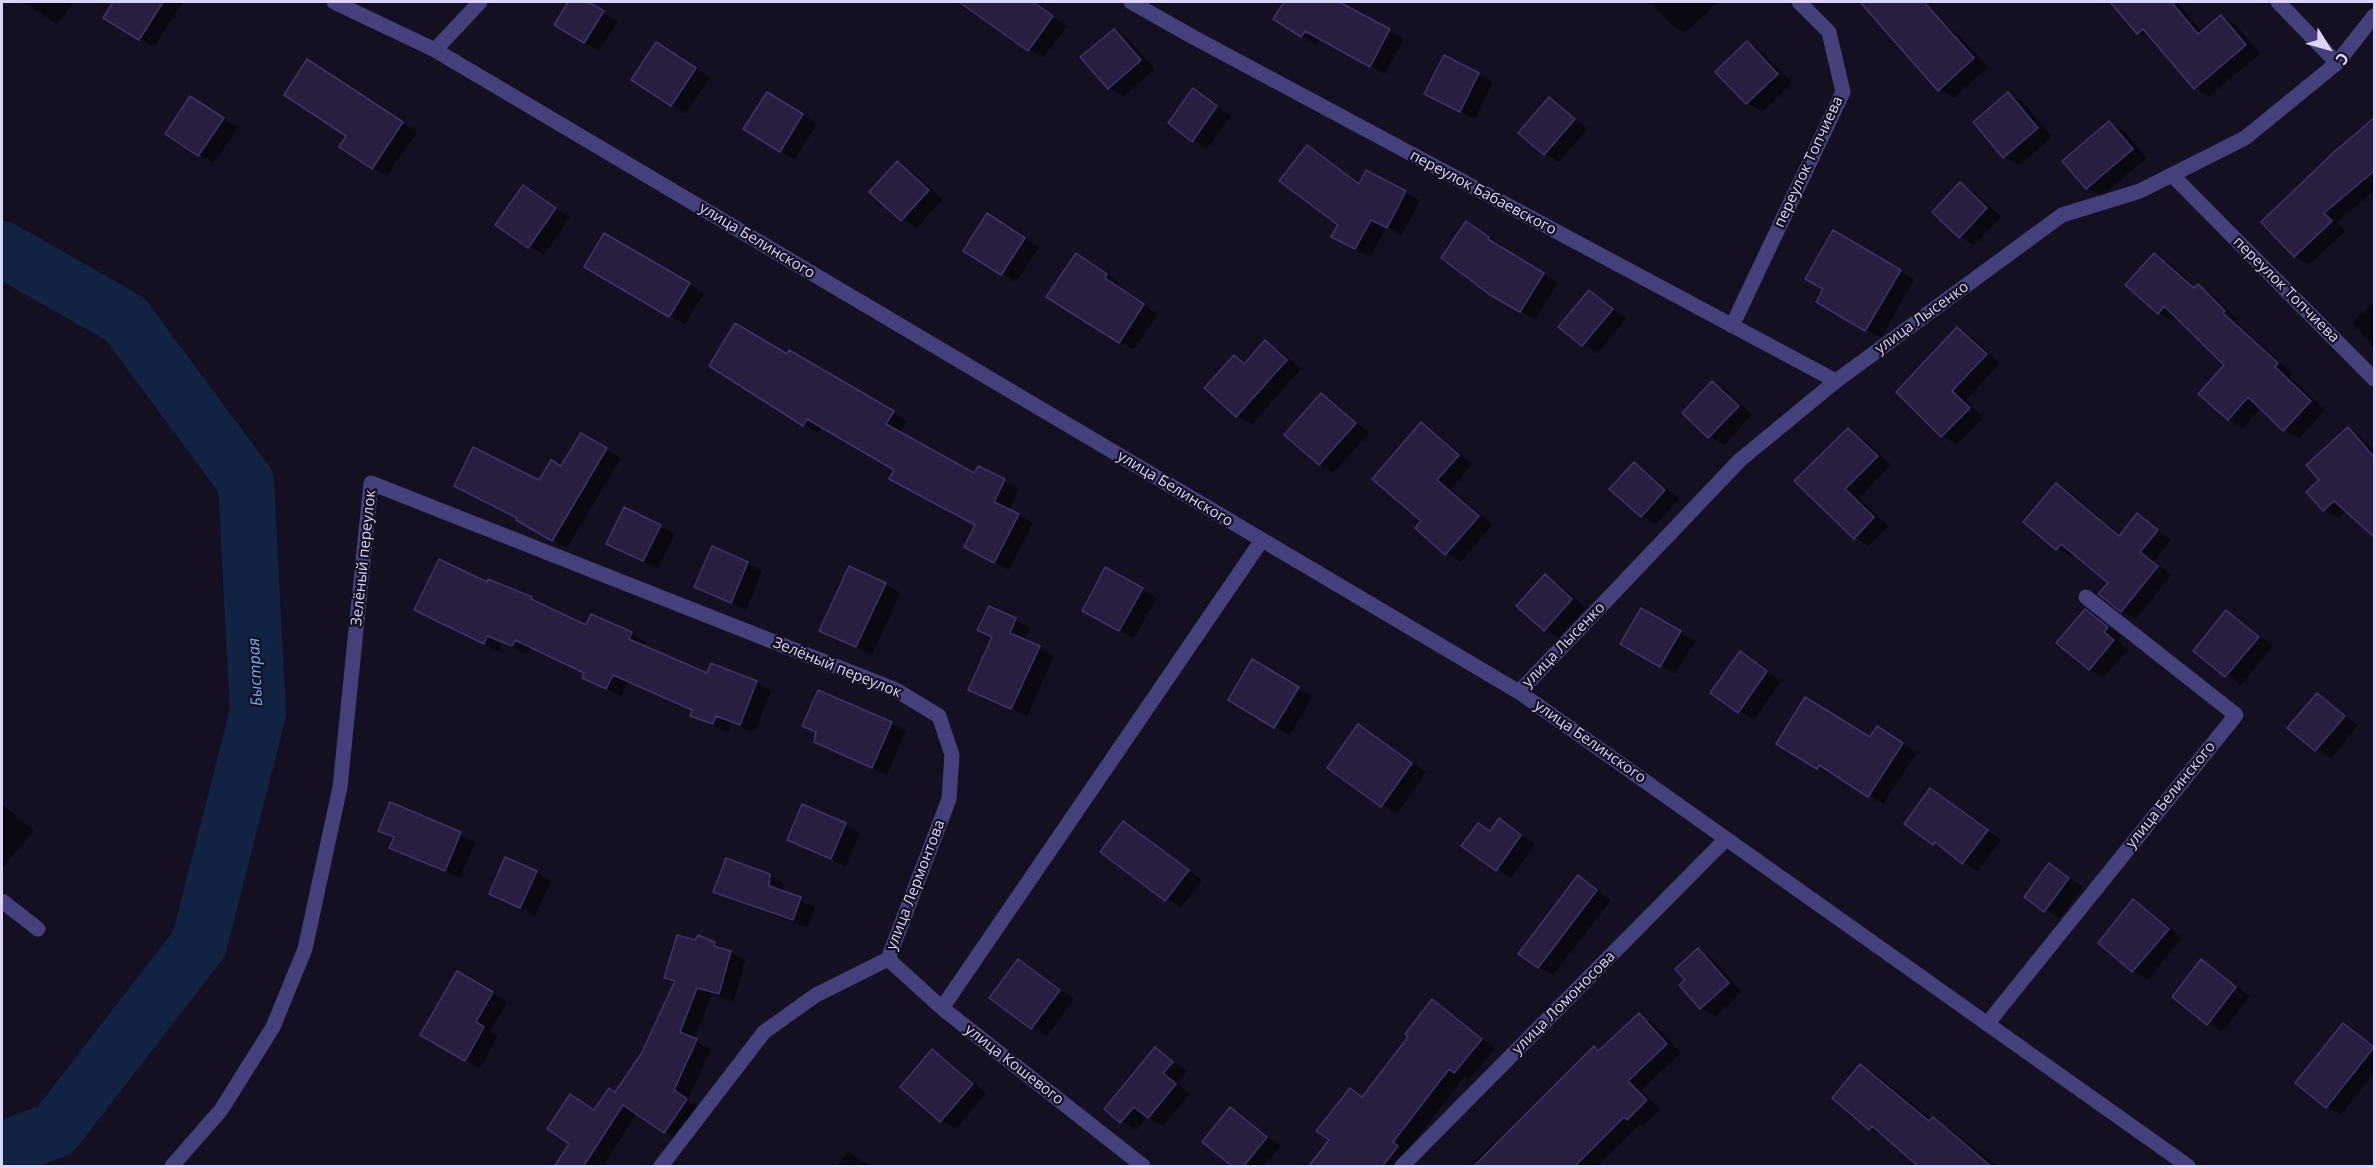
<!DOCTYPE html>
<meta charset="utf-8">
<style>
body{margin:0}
#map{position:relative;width:2376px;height:1168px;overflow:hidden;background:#141021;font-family:"Open Sans",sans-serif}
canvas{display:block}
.frame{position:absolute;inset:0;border:3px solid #dbd4fb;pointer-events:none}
.north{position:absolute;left:2298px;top:18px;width:60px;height:60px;-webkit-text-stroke:4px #141021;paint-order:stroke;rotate:127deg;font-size:16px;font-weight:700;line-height:24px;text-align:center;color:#dbd4fb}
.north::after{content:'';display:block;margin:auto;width:21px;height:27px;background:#dbd4fb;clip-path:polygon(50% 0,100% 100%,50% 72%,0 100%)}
</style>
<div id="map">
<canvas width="2376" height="1168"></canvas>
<div class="frame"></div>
<div class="north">С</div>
</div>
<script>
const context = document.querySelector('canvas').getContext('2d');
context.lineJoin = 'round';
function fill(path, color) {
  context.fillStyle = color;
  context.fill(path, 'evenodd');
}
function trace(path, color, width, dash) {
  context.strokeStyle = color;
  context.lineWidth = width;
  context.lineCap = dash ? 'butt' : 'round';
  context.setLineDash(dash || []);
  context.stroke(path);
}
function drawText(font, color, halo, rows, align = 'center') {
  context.font = font + ' "Open Sans",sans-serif';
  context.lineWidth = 4.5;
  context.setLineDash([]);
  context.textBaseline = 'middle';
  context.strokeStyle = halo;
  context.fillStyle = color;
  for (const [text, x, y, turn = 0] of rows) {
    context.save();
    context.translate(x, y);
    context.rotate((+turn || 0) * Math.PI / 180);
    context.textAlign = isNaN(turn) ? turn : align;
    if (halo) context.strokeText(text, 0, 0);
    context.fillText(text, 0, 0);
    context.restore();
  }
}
const shadow = new Path2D(`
 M23,2H74L57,24Z
 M115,2H179L182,3L154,47L105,18Z
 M570,2H585L618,21L599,51L556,25Z
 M955,2H1010L1014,4L1016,2H1032L1067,26L1043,58L979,14Z
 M1286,2H1333L1356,17L1358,14L1404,39L1385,74L1320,38L1316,45L1275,18Z
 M1650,2H1715L1717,3L1685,33L1671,24Z
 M1861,2H1923L1944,25L1958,34L1988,67L1954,98L1939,89Z
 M2121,2H2177L2203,32L2221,17L2236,25L2260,54L2209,96L2195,88L2155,40L2138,33L2116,6Z
 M1114,30L1128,39L1155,69L1124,96L1109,88Z
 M1747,43L1762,52L1792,83L1762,112L1747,103Z
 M671,52L710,77L686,114L633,80Z
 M1445,57L1493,82L1475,119L1441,101Z
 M322,70L417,132L387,176L373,168L349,135Z
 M1194,90L1231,116L1207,149L1193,140Z
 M2008,94L2023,102L2052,137L2019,165L2004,157Z
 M1549,99L1588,129L1559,162L1545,154Z
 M782,102L817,124L795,159L780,151Z
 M205,107L238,128L214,163L167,134Z
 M2374,120V191L2337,222L2345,231L2309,265L2295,256L2334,154Z
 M2109,122L2124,131L2147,158L2102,196L2087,188L2064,161Z
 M1308,146L1360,184L1405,192L1420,200L1402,235L1386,227L1371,257L1348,245Z
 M897,163L912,172L943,199L917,228L902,219Z
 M1960,184L1975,193L2001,217L1974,245L1960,237Z
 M524,187L570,217L544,255L497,225Z
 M1467,223L1503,246L1501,249L1558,283L1535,320L1491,293Z
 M1002,224L1039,247L1016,282L1002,273Z
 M1833,232L1914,279L1881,338L1818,301L1825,289Z
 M605,235L704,293L685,324L586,266Z
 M1077,255L1121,283L1118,287L1158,314L1134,350L1119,341Z
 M2154,255L2169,263L2196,288L2212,295L2238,320L2236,322L2292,373L2289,376L2325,410L2299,438L2284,429L2261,407L2243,428L2229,419L2226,364L2177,317L2173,321L2158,313Z
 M1589,292L1626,318L1598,354L1561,327Z
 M2374,302V348L2352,322Z
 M1958,328L1972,337L2000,363L1966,400L1983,418L1957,444L1942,436Z
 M1266,342L1280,351L1301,369L1252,424L1237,416L1234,357L1246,364Z
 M790,352L907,421L900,433L975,475L979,468L1019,489L1009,510L1033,523L1009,570L980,555L977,525L896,469L822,427L818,433L804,424L787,356Z
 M1712,383L1727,391L1752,415L1724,445L1709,436Z
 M1321,395L1336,404L1369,433L1334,473L1320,464Z
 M1421,424L1436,433L1472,464L1451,489L1492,525L1461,562L1446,553L1423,521Z
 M2348,429L2363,438L2374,450V534L2347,510L2338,518L2324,510L2321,480Z
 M1849,430L1863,438L1891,465L1859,498L1888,526L1869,546L1854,537L1796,481Z
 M581,435L621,458L567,548L518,519L540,482L562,468Z
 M1634,464L1649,473L1679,499L1656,524L1642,516Z
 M2056,485L2071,493L2121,535L2137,515L2171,540L2154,561L2171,575L2136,619L2121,611L2110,583L2075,554L2072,557L2057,549Z
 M660,526L675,534L658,568L608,544Z
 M748,563L762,571L746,610L696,586Z
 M1106,569L1157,598L1134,638L1084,610Z
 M1545,576L1560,585L1586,608L1559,638L1545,630Z
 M489,581L532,598L587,627L631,634L646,642L644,647L708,675L756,682L771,691L755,732L731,723L728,732L707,723L692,715L694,711L628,682L621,696L583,677L585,673L530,647L527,654L502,643L499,652L416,610L487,584Z
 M885,584L900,593L872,655L821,630Z
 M989,608L1030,628L1024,641L1054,656L1027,716L970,689L993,638L979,630Z
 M1641,610L1695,641L1675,674L1622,643Z
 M2086,611L2122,636L2118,641L2127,650L2104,677L2089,669Z
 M2226,612L2273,646L2241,685L2195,650Z
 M1740,653L1781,681L1754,720L1712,692Z
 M1252,661L1312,697L1290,735L1230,699Z
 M2317,695L2358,725L2331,759L2290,728Z
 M891,723L906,731L887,775L815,742L818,733L804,725Z
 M1358,726L1426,772L1397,814L1382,805Z
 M1892,736L1917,753L1883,804L1834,773L1833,776L1778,744Z
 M1930,790L2001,840L1978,871L1934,844Z
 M2,804L34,831L2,868Z
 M390,804L475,842L460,878L391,847L395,839L380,830Z
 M803,806L860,833L846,866L788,839Z
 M1499,820L1535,844L1511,878L1496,869L1491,832Z
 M1124,823L1202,880L1181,908L1102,852Z
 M2049,865L2083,887L2060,919L2026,896Z
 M536,872L551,881L535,915L491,893Z
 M769,875L784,884L783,893L815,907L808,928L730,899L715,891Z
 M1578,877L1611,900L1553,975L1538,967Z
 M2134,901L2182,938L2148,979L2133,971Z
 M714,943L745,960L734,1001L712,995L694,1040L711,1049L688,1100L701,1108L679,1140L637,1113L603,1166H556L595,1111L616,1094L642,1055L676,983L666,978Z
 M1698,950L1713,959L1742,992L1716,1016L1701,1008L1687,981Z
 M1019,961L1074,999L1047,1036L991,997Z
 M2201,961L2250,996L2222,1032L2208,1023Z
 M457,973L507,1002L490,1032L498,1036L480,1068L422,1035Z
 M1433,1001L1495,1048L1469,1080L1464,1077L1407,1151L1404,1166H1310L1331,1140L1350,1090L1364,1098Z
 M1639,1015L1654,1024L1681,1053L1641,1090L1660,1109L1642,1127L1639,1125L1597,1166H1469L1493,1142L1497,1144L1594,1048L1600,1051Z
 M2343,1024L2374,1046V1073L2341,1115L2327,1106Z
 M1155,1049L1187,1071L1177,1083L1190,1094L1163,1126L1147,1117L1136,1130L1121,1121Z
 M933,1051L947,1060L986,1093L956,1129L941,1121Z
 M1861,1066L1880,1077L1932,1120L1952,1130L1997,1166H1922L1889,1140L1870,1129Z
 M1231,1109L1281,1146L1264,1166H1235Z
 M848,1152L863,1161L870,1166H837Z`);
const river = new Path2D(`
 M2,249L125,319L246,482L258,713L199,944L55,1130L2,1150`);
const building = new Path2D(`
 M113,2H163L139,40L103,18Z
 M568,2H588L604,11L584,43L554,25Z
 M959,2H1033L1053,16L1028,51Z
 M1284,2H1339L1390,29L1370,67L1305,31L1301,37L1273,19Z
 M1860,2H1924L1974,58L1938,91Z
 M2110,2H2176L2173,4L2198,34L2221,15L2246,45L2194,89L2143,29L2137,34Z
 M1114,29L1141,60L1108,89L1080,57Z
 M1747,41L1778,74L1746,104L1715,72Z
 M656,42L696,68L671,106L631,80Z
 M1444,55L1479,73L1460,112L1424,94Z
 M307,59L403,122L372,169L339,147L346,136L284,95Z
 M1193,88L1217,106L1192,142L1168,123Z
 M767,92L803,114L780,152L743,129Z
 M2008,92L2038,128L2003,158L1973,122Z
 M190,96L224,118L198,156L165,134Z
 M1549,97L1575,119L1544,155L1518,133Z
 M2374,118V171L2324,213L2332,221L2294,257L2261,222L2333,153Z
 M2109,121L2133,149L2086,189L2062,161Z
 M1307,145L1359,184L1366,170L1406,191L1387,228L1371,220L1355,249L1331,237L1338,225L1279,181Z
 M897,161L929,190L901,221L869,192Z
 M1960,182L1987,208L1959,238L1932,212Z
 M523,185L556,208L528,248L495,225Z
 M987,213L1025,238L1001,275L963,251Z
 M1466,221L1489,237L1488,239L1544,273L1520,312L1490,295L1441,258Z
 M1833,230L1901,270L1865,331L1816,302L1823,289L1805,279Z
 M604,233L690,283L669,317L584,267Z
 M1076,253L1107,274L1105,278L1144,304L1119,343L1046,297Z
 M2154,253L2194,288L2198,284L2225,311L2223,313L2278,363L2275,367L2311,401L2283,431L2248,397L2228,420L2198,394L2224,365L2164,306L2158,314L2125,285Z
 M1589,290L1613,309L1582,346L1558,327Z
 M735,323L787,354L789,350L894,411L886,424L974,473L978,466L1005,479L994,502L1019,514L994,563L964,547L975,525L889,479L894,470L807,419L803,426L709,366Z
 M1957,327L1987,354L1952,391L1970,408L1941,437L1896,392Z
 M1265,340L1287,360L1236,417L1204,388L1234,355L1244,364Z
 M1712,381L1739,406L1708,438L1682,413Z
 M1321,393L1356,423L1319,465L1284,435Z
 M1421,422L1459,455L1437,480L1479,516L1445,555L1415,528L1421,521L1372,479Z
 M2348,427L2374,457V537L2334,501L2323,511L2306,492L2319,480L2306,465Z
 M1848,428L1878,456L1845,489L1874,517L1854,539L1794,481Z
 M581,433L607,448L552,541L516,520L517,518L454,486L473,447L539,480L551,460L561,466Z
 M1634,462L1665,490L1641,517L1609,489Z
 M2056,483L2119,536L2137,513L2158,530L2140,552L2158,566L2121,612L2098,594L2108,583L2061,544L2056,550L2023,522Z
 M624,507L661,525L643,561L606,544Z
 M712,546L748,562L731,603L694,587Z
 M439,559L487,582L488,579L532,597L531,599L586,625L591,614L632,632L629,639L707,673L711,663L757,681L740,725L716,716L713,724L690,716L692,710L613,675L606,689L582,678L584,673L515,640L512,646L487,636L484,644L414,610Z
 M849,566L886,583L856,647L819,631Z
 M1105,567L1143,588L1119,631L1082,611Z
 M1545,574L1572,599L1544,631L1516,606Z
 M989,606L1016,618L1010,633L1040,646L1011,709L968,690L992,637L977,630Z
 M1641,608L1681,631L1660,667L1620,644Z
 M2085,609L2108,627L2104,632L2114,640L2089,670L2056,643Z
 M2226,610L2259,637L2225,677L2193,651Z
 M1740,651L1767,671L1738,713L1710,693Z
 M1252,659L1299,687L1274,728L1228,700Z
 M818,690L892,722L872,768L814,742L816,732L802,726Z
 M2317,693L2345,716L2315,751L2287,728Z
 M1805,697L1870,737L1877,726L1903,743L1868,797L1819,765L1817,769L1776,744Z
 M1358,724L1412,763L1381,807L1327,768Z
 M1930,788L1988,830L1962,864L1935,842L1933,845L1904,824Z
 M390,802L461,832L445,871L389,848L394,837L378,831Z
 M802,804L846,823L831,859L787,840Z
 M1499,818L1521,835L1496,871L1461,846L1478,823L1490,831Z
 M1123,821L1189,870L1165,901L1100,852Z
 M505,857L537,871L520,908L489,894Z
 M726,858L770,874L769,886L801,897L793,920L713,892Z
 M2049,863L2069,878L2044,912L2024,897Z
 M1578,875L1597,890L1538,968L1518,954Z
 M2133,899L2169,929L2132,972L2098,943Z
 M677,935L695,940L698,935L715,942L714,946L731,951L719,994L697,988L680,1032L697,1039L674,1090L687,1099L664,1133L623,1105L583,1167H554L569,1144L547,1129L570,1094L594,1110L609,1088L615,1092L641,1054L675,981L664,978Z
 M1698,948L1729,983L1700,1009L1679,985L1685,980L1675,969Z
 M1018,959L1060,990L1031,1029L989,998Z
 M2201,959L2236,987L2207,1025L2172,997Z
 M457,971L493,992L476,1022L484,1027L465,1061L420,1035Z
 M1432,999L1482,1039L1454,1073L1449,1069L1393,1142L1398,1146L1382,1167H1308L1329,1140L1316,1131L1350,1088L1362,1097L1408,1037L1405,1034Z
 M1639,1013L1667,1044L1628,1081L1647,1100L1627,1120L1624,1117L1574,1167H1473L1594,1046L1598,1051Z
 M2343,1023L2374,1047L2326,1108L2295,1083Z
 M1155,1047L1173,1062L1163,1073L1176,1084L1148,1118L1134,1107L1120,1123L1104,1109Z
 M932,1049L973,1084L940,1122L900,1087Z
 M1860,1064L1929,1121L1933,1117L1992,1167H1919L1872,1126L1869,1130L1832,1098Z
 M1230,1107L1267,1137L1243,1167H1233L1202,1142Z`);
const minor = new Path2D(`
 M334,2L435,50L1519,692L2188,1166
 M1131,2L1193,37L1836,381
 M2278,2L2337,63
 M435,50L480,2
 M2172,175L2374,379
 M1732,326L1843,92L1829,32L1799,2
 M1519,692L1740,460L1836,381L2062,215L2140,191L2245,138L2337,63L2374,16
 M2,901L38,929
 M888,959L942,1008L1143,1166
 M942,1008L1262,540
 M1987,1024L2236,715L2086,597
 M172,1166L221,1110L273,1027L305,949L340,787L371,483L896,690L939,716L952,755L949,799L888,959L816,995L764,1032L661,1166
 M1402,1166L1726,839`);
const streetNames = [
 ["переулок Топчиева",1809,162,-65],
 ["переулок Бабаевского",1483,193,28],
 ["улица Белинского",757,241,31],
 ["переулок Топчиева",2286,290,45],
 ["улица Лысенко",1922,318,-36],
 ["улица Белинского",1175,489,31],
 ["Зелёный переулок",364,558,-84],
 ["улица Лысенко",1564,645,-46],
 ["Зелёный переулок",837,668,22],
 ["улица Белинского",1590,742,35],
 ["улица Белинского",2171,795,-51],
 ["улица Лермонтова",916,885,-69],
 ["улица Ломоносова",1564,1003,-45],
 ["улица Кошевого",1014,1065,38]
];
const waterNames = [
 ["Быстрая",256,672,-93]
];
fill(shadow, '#0007');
trace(river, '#122243', 56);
fill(building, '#271e40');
trace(building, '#40326a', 1.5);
trace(minor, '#453f7c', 15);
drawText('15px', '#dbd4fb', '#141021', streetNames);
drawText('italic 16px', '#6cacf1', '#141021', waterNames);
</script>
